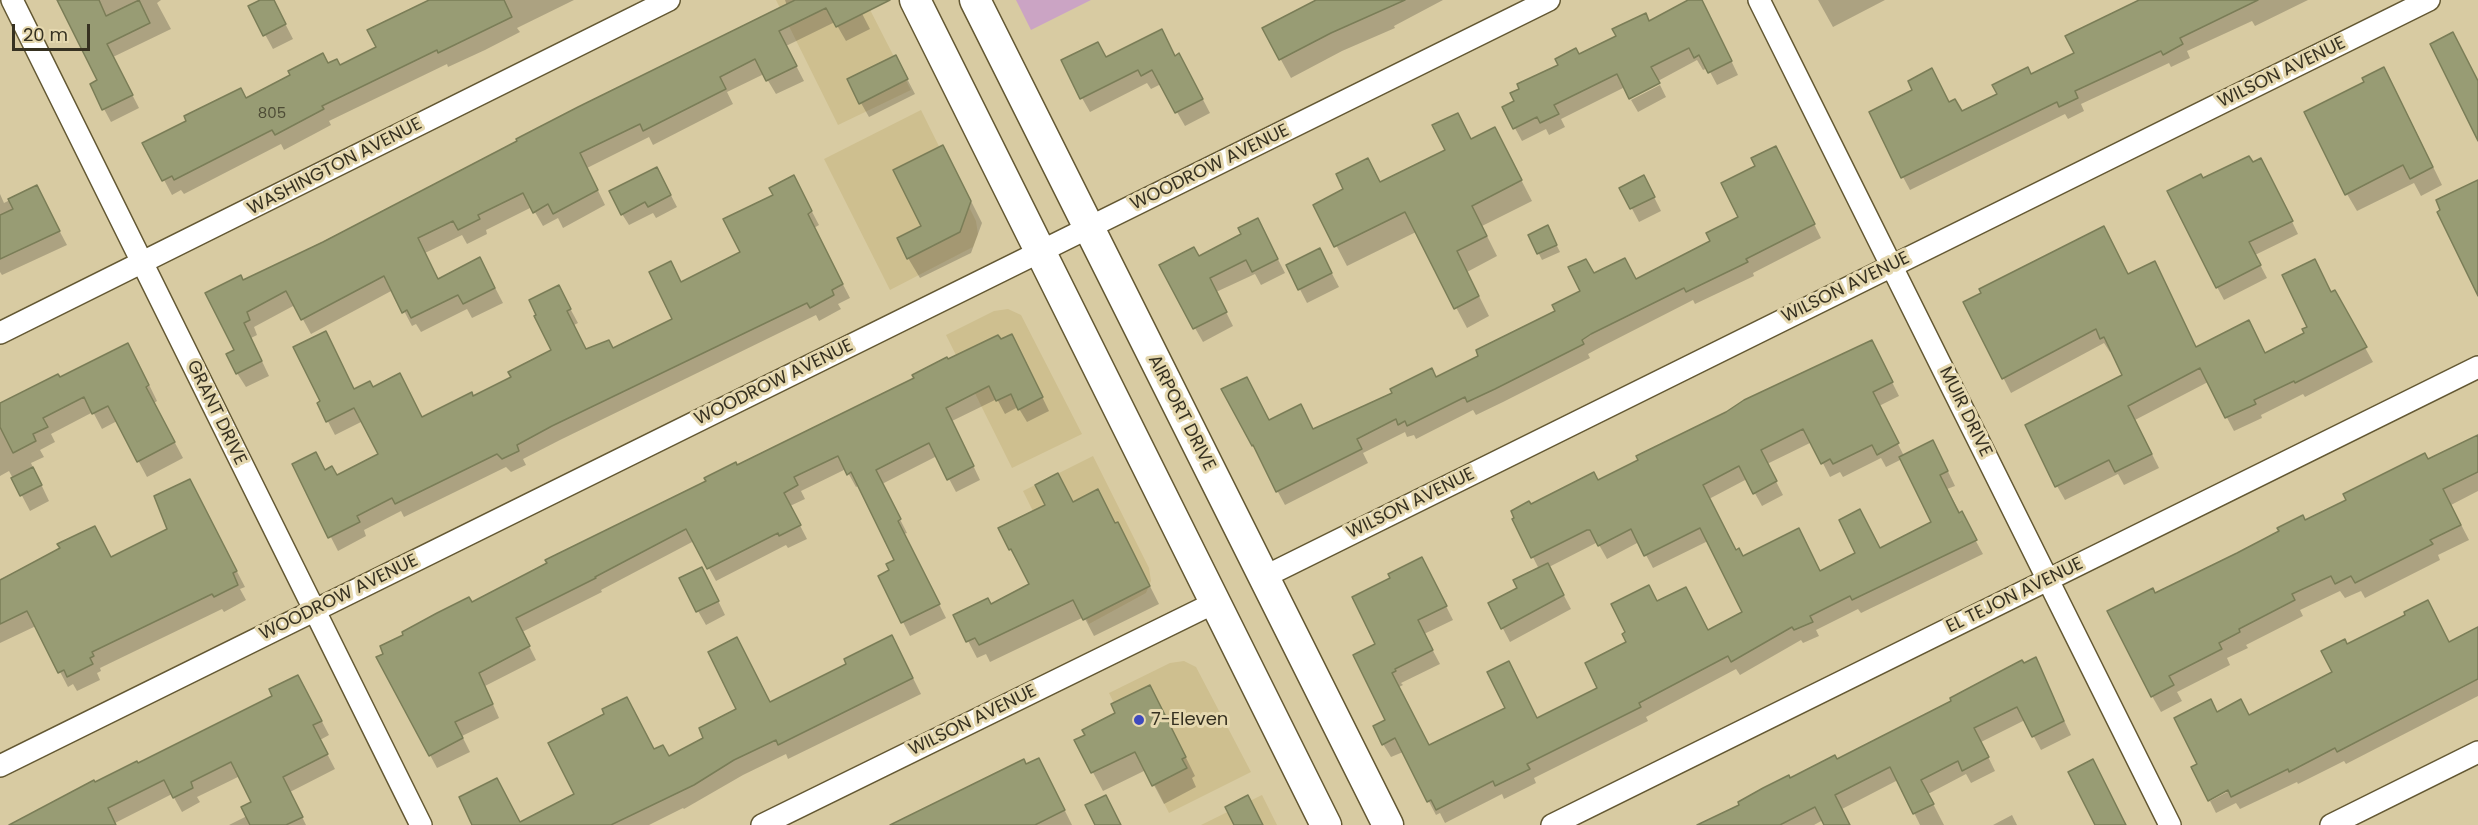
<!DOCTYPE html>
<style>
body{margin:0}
#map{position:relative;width:2478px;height:825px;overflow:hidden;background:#d8cba2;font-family:Poppins,sans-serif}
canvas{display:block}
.scale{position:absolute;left:12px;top:24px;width:78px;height:27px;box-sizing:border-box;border:3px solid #363121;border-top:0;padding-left:8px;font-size:18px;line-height:21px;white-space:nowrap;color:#363121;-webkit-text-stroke:4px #e5d8af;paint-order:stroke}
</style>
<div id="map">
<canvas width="2478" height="825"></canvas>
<div class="scale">20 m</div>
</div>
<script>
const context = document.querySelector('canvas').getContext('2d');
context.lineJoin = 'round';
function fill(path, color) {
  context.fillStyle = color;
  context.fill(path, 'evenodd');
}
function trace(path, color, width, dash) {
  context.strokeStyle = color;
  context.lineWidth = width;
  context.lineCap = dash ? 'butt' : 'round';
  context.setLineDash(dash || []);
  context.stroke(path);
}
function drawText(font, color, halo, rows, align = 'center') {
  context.font = font + ' Poppins,sans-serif';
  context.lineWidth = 6;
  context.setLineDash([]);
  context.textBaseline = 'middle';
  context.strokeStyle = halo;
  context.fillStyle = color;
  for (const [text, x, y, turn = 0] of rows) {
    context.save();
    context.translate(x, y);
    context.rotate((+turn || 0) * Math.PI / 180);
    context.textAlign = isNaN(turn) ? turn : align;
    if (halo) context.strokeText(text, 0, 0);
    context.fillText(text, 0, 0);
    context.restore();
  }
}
const built = new Path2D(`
 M776,0H865L911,90L838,125Z
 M921,110L976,221L978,234L973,247L890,290L824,159Z
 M1008,309L1021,315L1082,434L1012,468L946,335L994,311Z
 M1093,456L1149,568L1151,581L1146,593L1089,624L1023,491Z
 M1184,661L1196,667L1251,772L1169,813L1109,693L1170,663Z
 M1262,795L1277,825H1201Z`);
const green = new Path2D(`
 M1016,0H1091L1031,30Z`);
const shadow = new Path2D(`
 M57,0H161L157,3L171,29L113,57L139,108L111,122L104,109L99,81Z
 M263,0H273L293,39L273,49L250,7Z
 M431,0H574L517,28L520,32L485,50L448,67L447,64L329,121L331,125L284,150L281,144L184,194L181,190L172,195L145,144L328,65L340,67L378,48Z
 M785,0H855L870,29L846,41L835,22L786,46L804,81L776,94L764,74L727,92L733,104L653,145L649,137L587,168L605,205L563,228L558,218L543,226L532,207L486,230L487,234L467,244L462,235L425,253L438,280L488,274L503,303L472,318L467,309L421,332L416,324L412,326L393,290L311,334L295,305L254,327L257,335L251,338L269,376L246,387L237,373L236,351L243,282L787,6Z
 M1322,0H1443L1394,26L1395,28L1342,51L1291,78L1264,29Z
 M1699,0L1708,12L1738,75L1717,85L1708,68L1703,70L1697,60L1658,81L1625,87L1561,119L1565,127L1549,135L1546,129L1522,141L1504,108L1579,56Z
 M1818,0H1885L1833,27Z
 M2137,0H2308L2255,26L2252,21L2187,51L2190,58L2171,67L2169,63L2081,104L2084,111L2068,119L2065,114L1910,190L1903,177L1949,103L1961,113L2076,53L2138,2Z
 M1175,57L1187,69L1210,113L1185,126L1161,84L1151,89L1147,83L1090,112L1082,98L1106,58Z
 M903,71L915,94L869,117L861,103Z
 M1660,85L1666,97L1638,112L1631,100Z
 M2394,87L2442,185L2421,196L2414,183L2357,211L2347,194Z
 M1458,115L1472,140L1495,129L1532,201L1482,226L1497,256L1467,272L1489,316L1467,328L1416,232L1347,266L1315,205L1380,184L1447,150Z
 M1783,161L1821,238L1753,273L1754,276L1695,304L1693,300L1599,348L1588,354L1590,358L1503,402L1476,415L1473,410L1416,439L1414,435L1407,437L1405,432L1363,453L1368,463L1285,505L1223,390L1269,422L1313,430L1436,378L1480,356L1557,312L1582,291L1594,275L1636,281L1712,242L1740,218Z
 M2253,164L2268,172L2298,234L2255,255L2267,278L2224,300L2217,287L2203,180Z
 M954,167L982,223L971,253L920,278L908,258Z
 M663,180L677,207L656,218L653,213L629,225L622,214Z
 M36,187L67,245L2,275L0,272V194L4,203Z
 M1621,188L1651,191L1661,211L1639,222Z
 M801,191L819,225L814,228L850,298L838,304L841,309L819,321L816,315L560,440L523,459L526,465L511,472L506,467L404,517L401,511L364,530L366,536L338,551L294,465L337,477L380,455L363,421L335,435L319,404L354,391L373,389L424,424L513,378L553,350L566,301L578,323L574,325L586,351L613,350L674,319L682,283L742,253Z
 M1265,234L1285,273L1261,285L1255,274L1216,292L1233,326L1203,342L1195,328L1199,257Z
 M1551,234L1560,252L1542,260L1530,236Z
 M2155,263L2197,349L2266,354L2306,334L2334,292L2373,362L2305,397L2303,394L2261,415L2262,418L2234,431L2208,382L2135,420L2159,468L2124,485L2118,474L2065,500L2057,486L2124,376L2112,351L2110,352L2104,343L2011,393L1965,302L2128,276Z
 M1327,264L1339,287L1307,303L1288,266Z
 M1000,341L1019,349L1049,411L1027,422L1018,407L1005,414L997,399L952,421L980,480L956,492L937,456L882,484L907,533L904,534L946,618L910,636L880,576L891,570L896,560L858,486L856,487L846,469L801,491L805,499L790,506L807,539L788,548L786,545L716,581L694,541L601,590L602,592L522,632L536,660L485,686L499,718L462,736L470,752L437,768L430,755L472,603L948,361Z
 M1879,356L1899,396L1879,406L1904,456L1940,455L1955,486L1947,489L1983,554L1861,613L1858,609L1816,630L1819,636L1803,643L1801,640L1740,675L1736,669L1646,717L1648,721L1534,778L1536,783L1504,799L1502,794L1445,823L1440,813L1436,815L1403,752L1391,757L1383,744L1387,720L1377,645L1429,572L1453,620L1424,634L1440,664L1401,683L1403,685L1399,687L1429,747L1537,719L1599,688L1657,603L1708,631L1744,613L1708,541L1653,568L1639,542L1607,559L1598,543H1596L1549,567L1571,609L1510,642L1490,604L1519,589L1539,569L1514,520L1531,506L1598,482ZM1812,442L1830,477L1840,472L1843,477L1881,458L1886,467L1902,459L1933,523L1880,549L1820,573L1743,558L1736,551L1709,499L1747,479L1762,506L1783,495L1767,464Z
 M137,360L157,401L154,403L183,458L147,477L117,421L102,429L93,412L51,434L55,442L40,450L44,457L31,463L49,501L30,511L9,471L0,476V405L59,379Z
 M2478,436V491L2451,505L2469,540L2438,555L2440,560L2365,598L2361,591L2345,598L2340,591L2300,610L2303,616L2246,645L2248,648L2227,658L2230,665L2177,692L2182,701L2161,712L2152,696L2155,595Z
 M198,496L245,587L240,589L246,600L224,612L222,609L100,668L101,671L97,673L100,680L77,691L73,684L68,687L36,626L0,643V579L62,549L111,558L168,530Z
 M1073,503L1115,525L1127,541L1159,604L1094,636L1084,617L990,662L986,654L977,658L955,616L991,606L1031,585L1010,549Z
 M709,582L725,615L706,625L698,611Z
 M2478,629V696L2346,764L2344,761L2298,784L2297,782L2240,809L2236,803L2216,813L2210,801L2235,788L2199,765L2217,713L2249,716L2334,673L2347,646L2449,643Z
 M900,652L921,694L788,759L786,754L743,775L684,809L683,808L649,825H475L520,824L654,751L669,758L770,704Z
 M2035,659L2071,735L2041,750L2025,720L1981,742L1995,771L1971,783L1966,774L1928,794L1944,825H1920L1898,780L1842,809L1849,825H1826L1823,820L1814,825H1699L1790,780L1837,761Z
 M306,691L329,735L320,740L335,769L290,792L306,825H229L247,816L253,802L240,776L197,797L200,802L182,812L172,794L115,823L116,825H11L95,784Z
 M1160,705L1195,776L1192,778L1196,787L1164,804L1146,770L1103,791L1076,741Z
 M1026,766L1047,775L1072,825H891Z
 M2012,815L2017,825H1993Z`);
const building = new Path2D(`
 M57,0H99L106,16L139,0L150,23L107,44L133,95L102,110L90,84L97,80Z
 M260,0H274L286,24L263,36L248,6Z
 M429,0H504L512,17L438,53L437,50L322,106L324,109L275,135L272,130L174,180L172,176L162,181L142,143L186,121L184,116L241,88L246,98L290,75L288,71L323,53L328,63L337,59L340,65L376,47L367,30Z
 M795,0H890L836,27L826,8L779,31L797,66L766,81L755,59L720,77L726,89L643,131L640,124L580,153L598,190L553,214L548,204L533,213L523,193L478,215L480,219L458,230L453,221L418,238L438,279L480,257L495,288L463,304L458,295L411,318L407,310L402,313L384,276L301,320L286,291L247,312L250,320L244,323L262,361L236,374L226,354L234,350L205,293L241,275L243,280L323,242L517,141L516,139L578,107Z
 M1316,0H1405L1331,33L1279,60L1262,28Z
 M1688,0H1702L1732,61L1708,73L1699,55L1694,58L1689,48L1651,67L1660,83L1629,99L1617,74L1554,105L1559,114L1540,123L1537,117L1513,129L1502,107L1514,101L1510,93L1519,89L1517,84L1558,65L1555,59L1576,48L1579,54L1616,36L1612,29L1646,13L1649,21Z
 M2139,0H2258L2180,38L2183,44L2163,55L2161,51L2075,91L2078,98L2059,107L2057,102L1901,178L1869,112L1912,90L1908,81L1932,68L1949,102L1955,99L1962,111L1997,94L1992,85L2028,67L2031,74L2074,53L2065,36Z
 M1162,29L1175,56L1179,53L1203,99L1175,113L1152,70L1141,76L1138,70L1080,99L1061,60L1098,42L1106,57Z
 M2453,32L2478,81V141L2430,44Z
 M896,55L908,79L859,104L847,79Z
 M2384,67L2433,167L2410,179L2403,165L2345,195L2304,112L2364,82L2362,78Z
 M1458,113L1471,139L1495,127L1522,180L1472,206L1487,236L1457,251L1479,296L1454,309L1405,212L1334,247L1313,205L1343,189L1336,174L1368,158L1380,182L1445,150L1432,125Z
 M943,145L971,201L960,232L907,259L897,238L921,226L893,170Z
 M1776,146L1815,224L1746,259L1748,262L1686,292L1684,288L1591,334L1582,340L1584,344L1495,389L1467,402L1465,397L1407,426L1405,421L1398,425L1396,419L1357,439L1362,449L1276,492L1253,445L1252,446L1221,389L1247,377L1269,420L1301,404L1313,429L1392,393L1390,389L1432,368L1436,377L1478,356L1476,350L1555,311L1552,305L1580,291L1568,267L1586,259L1594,273L1625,258L1636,279L1710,241L1706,233L1738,217L1721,183L1755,166L1751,158Z
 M2249,156L2253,162L2261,158L2293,221L2249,242L2261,265L2216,288L2167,191L2201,174L2203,178Z
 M657,167L671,195L648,207L645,202L621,215L609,191Z
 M794,175L812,211L808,214L843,284L832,290L834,295L810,308L807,303L552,426L517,445L519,451L502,459L497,454L395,504L392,498L357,516L360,522L328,538L292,464L316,452L325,470L332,466L337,475L378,454L354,408L326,422L317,403L320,401L293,347L326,331L354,389L370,381L373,387L400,373L422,417L472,392L473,396L511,377L508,372L551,350L534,316L536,315L529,300L559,285L571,309L567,311L586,349L609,340L613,348L672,319L649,272L671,261L681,282L740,252L723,219L773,195L769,188Z
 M1644,175L1655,197L1630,209L1619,188Z
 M2478,180V296L2437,212L2440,210L2436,200Z
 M37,185L60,231L0,259V215L13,209L8,199Z
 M1258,218L1278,259L1252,272L1246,260L1210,278L1227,312L1193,329L1159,265L1194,247L1199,256L1241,234L1238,228Z
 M1548,225L1557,245L1537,254L1528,235Z
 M2104,226L2128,274L2155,261L2196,347L2249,320L2265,353L2304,333L2302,329L2307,327L2282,275L2315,259L2331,292L2335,290L2367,347L2295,383L2294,381L2254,400L2256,404L2225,418L2200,368L2128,406L2152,454L2115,472L2109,460L2055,487L2025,425L2122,375L2104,337L2100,339L2096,329L2002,379L1963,302L1981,293L1979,289Z
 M1320,248L1332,273L1298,290L1286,265Z
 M1012,334L1043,397L1018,410L1011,394L996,401L989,386L946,408L974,466L947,480L929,443L876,470L901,519L898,521L940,604L901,623L878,576L889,570L886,564L894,560L851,472L847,475L838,456L794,477L798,485L784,493L801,525L779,536L778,533L707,569L686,529L595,577L596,578L516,618L530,646L479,673L493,704L455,722L463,738L429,756L376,657L383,654L380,646L403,635L402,632L437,613L469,597L472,602L547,563L545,560L706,481L704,478L736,462L737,465L914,378L912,375L947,357L948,359L998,335L1001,339Z
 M1872,340L1893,382L1873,392L1899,443L1877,455L1872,445L1833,464L1830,459L1821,464L1803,429L1761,450L1777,481L1753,494L1739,466L1703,485L1736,550L1739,548L1743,556L1799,528L1820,571L1855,553L1839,520L1860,509L1880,548L1931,522L1899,457L1933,440L1948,471L1940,475L1959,513L1962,511L1977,540L1852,600L1850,596L1810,616L1813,622L1794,630L1792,627L1731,662L1728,656L1639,703L1641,707L1527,764L1530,769L1495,786L1493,781L1436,810L1431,800L1427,802L1395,738L1382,745L1373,726L1385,720L1353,655L1375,644L1352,597L1390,578L1388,574L1422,557L1447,606L1418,620L1433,650L1395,669L1396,671L1392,673L1429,745L1505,708L1487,672L1509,661L1537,718L1597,688L1585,663L1626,642L1622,634L1625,632L1611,604L1649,585L1657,601L1686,587L1708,630L1742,612L1700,528L1644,556L1631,529L1598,546L1590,530H1587L1531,558L1512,519L1514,518L1511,511L1529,501L1531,504L1594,472L1598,480L1638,460L1636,456L1726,412L1744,400Z
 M128,343L149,385L146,387L175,442L137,462L108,406L92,414L84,397L43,418L48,427L33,434L36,441L13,453L0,427V403L58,374L60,377Z
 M2478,435V472L2443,489L2461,525L2430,540L2433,544L2355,583L2351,576L2335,584L2331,576L2292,594L2295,600L2239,629L2240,632L2219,643L2222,649L2169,676L2174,685L2151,697L2107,611L2153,588L2155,593L2237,553L2279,531L2277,528L2303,515L2305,520L2346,500L2343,494L2425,453L2428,459Z
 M33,467L42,485L20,496L11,478Z
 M1058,473L1073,502L1098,489L1115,523L1118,522L1150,586L1083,620L1073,600L979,645L975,638L966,642L953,615L988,598L991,604L1029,584L1011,549L1009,550L998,528L1045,505L1035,485Z
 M190,479L237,571L233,573L238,585L214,597L212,594L92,652L94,656L90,658L93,664L67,677L64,670L58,673L27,611L0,624V580L60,548L57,544L95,526L111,557L167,529L154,496Z
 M1548,563L1564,595L1501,629L1488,603L1517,588L1513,580Z
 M702,567L719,601L696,612L679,578Z
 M2428,600L2449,642L2478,627V679L2337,752L2335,748L2289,772L2288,769L2231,797L2228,790L2208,801L2191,767L2197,764L2174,718L2211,699L2217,712L2241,699L2249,715L2332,672L2321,651L2345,639L2347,644L2405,615L2404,612Z
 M892,635L913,678L778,745L776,740L734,760L694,785L611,825H472L459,797L497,778L520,822L574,794L548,743L604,714L602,709L627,697L654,749L663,745L669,756L703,738L699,728L736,709L708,652L737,637L770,702L846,664L844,659Z
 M2036,657L2064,721L2032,737L2017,707L1974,728L1989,757L1962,771L1958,761L1921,780L1934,804L1913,814L1890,767L1835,795L1850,825H1824L1815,807L1780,825H1697L1739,805L1738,802L1763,788L1789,775L1790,778L1835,755L1837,759L1951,701L1950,698L2001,671L2022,660L2024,663Z
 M298,675L322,721L313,725L328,754L283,777L303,817L286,825H250L241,807L251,802L231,762L191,782L193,788L173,798L164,780L108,808L116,825H9L94,780L95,782L137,761L138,763L272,696L269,689Z
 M1150,685L1186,757L1182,759L1187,768L1152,786L1135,752L1091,773L1074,740L1085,735L1082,730L1115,713L1111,704Z
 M1039,758L1065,810L1035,825H890L1024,759L1026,764Z
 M2093,759L2126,825H2095L2068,772Z
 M1106,795L1121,825H1095L1085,805Z
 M1248,795L1263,825H1234L1225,807Z`);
const minor = new Path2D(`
 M12,0L421,825
 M1759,0L2170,825
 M0,333L669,0
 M1264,577L2429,0
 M0,766L1549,0
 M762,825L1216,602
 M1552,825L2478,367
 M2331,825L2478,752`);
const secondary = new Path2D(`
 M915,0L1326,825
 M975,0L1388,825`);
const markers = [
 [1139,720,6,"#3e4abe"]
];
const numberNames = [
 ["805",272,114]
];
const streetNames = [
 ["WILSON AVENUE",2282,73,-26],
 ["WASHINGTON AVENUE",335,167,-27],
 ["WOODROW AVENUE",1210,168,-26],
 ["WILSON AVENUE",1846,288,-26],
 ["WOODROW AVENUE",774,383,-26],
 ["MUIR DRIVE",1965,412,64],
 ["GRANT DRIVE",216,413,64],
 ["AIRPORT DRIVE",1181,413,63],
 ["WILSON AVENUE",1411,504,-26],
 ["EL TEJON AVENUE",2015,596,-26],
 ["WOODROW AVENUE",339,598,-26],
 ["WILSON AVENUE",973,721,-26]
];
const poiNames = [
 ["7-Eleven",1151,720]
];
fill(built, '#cebf8f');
fill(green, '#cba4c4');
fill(shadow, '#0003');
fill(building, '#989c74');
trace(building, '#7a7d57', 1.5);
trace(minor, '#635833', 24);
trace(secondary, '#635833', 33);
trace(minor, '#fff', 21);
trace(secondary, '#fff', 30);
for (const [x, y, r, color] of markers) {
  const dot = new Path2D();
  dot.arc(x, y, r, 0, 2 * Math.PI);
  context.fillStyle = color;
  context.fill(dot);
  trace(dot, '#e5d8af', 2);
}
drawText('15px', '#4e4c36', null, numberNames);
drawText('18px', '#363121', '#e5d8af', streetNames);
drawText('18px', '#363121', '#e5d8af', poiNames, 'left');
</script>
